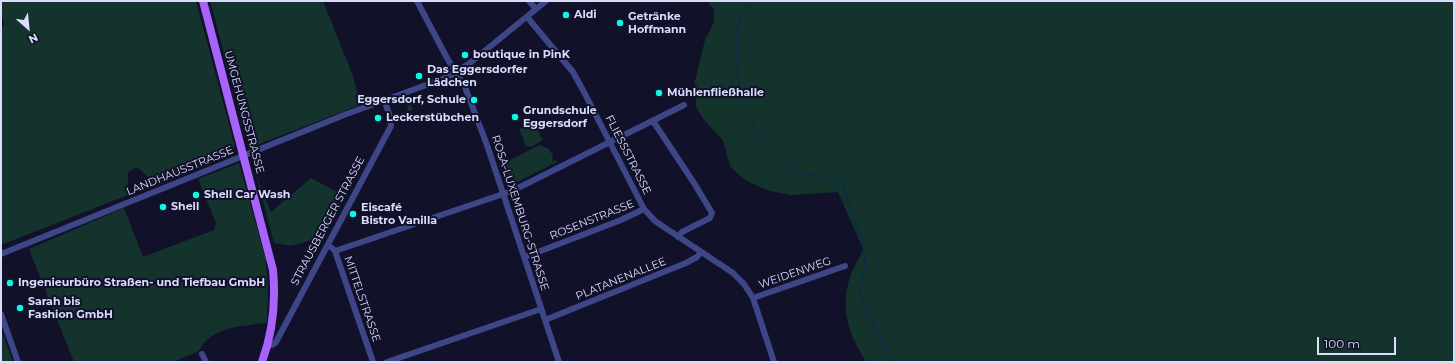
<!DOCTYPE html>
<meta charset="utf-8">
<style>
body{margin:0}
#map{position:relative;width:1455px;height:363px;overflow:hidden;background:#111129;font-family:Montserrat,sans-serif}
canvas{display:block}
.frame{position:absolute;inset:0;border:2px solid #dadcfe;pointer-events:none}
.north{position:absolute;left:8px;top:8px;width:40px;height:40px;-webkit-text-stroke:3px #111129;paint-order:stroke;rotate:153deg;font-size:11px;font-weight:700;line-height:16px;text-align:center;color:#dadcfe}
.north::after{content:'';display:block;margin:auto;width:14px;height:18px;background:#dadcfe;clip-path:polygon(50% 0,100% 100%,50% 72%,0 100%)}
.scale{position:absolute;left:1317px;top:337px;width:79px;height:18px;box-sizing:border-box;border:2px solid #dadcfe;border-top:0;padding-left:5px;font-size:12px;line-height:14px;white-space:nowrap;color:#dadcfe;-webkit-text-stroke:3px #111129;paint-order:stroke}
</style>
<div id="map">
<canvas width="1455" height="363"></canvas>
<div class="frame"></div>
<div class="north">N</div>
<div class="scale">100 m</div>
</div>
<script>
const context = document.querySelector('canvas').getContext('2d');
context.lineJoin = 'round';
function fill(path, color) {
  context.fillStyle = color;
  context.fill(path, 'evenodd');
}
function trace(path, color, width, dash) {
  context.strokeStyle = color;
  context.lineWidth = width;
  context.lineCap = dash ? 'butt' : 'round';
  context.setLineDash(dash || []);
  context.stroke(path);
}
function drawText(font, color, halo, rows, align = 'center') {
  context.font = font + ' Montserrat,sans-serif';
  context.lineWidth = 4;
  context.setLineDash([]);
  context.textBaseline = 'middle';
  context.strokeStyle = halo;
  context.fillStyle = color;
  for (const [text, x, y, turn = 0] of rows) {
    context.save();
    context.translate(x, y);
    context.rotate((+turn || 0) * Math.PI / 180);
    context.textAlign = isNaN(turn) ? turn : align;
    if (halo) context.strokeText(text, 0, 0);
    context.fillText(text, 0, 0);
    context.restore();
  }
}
const green = new Path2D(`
 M1,1H196L235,147C213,166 182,174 155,184L137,167L128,172V195L1,245V27L4,25L1,11Z
 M210,1H323L353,76L360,105L254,146L248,142Z
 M707,1H1454V362H866C850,335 840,312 849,280C852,269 859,259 863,249L838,192L791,195L770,191L753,184L740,176L730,166L723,140L704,120L696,107L695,81L705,40L714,22V10Z
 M420,94L422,95L410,105L413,109L410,111L406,110L409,107L405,103L402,105L400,100Z
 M533,122L543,140L531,147L526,146L519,129Z
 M539,145L549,149L553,156L552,162L556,160L557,162L517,182L507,177L504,167L508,161Z
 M239,163L265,256L268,285L267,323C243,326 211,326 199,351L173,362H74L29,249L124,208L143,257L214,230L216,223L198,179Z
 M256,175L271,212L311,178L345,196L323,237L291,246L274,243Z
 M1,329L13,362H1Z`);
const stream = new Path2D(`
 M750,1L741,14L736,37V59L740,91L752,121L766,149L771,157L783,165L800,173L817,175L844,185L850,210L863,243L865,260L860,292L873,325L895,362`);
const minor = new Path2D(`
 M417,1L447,58L465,87L487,145L559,362
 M529,1L536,9
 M527,17L573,72L584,92L644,209L655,221L733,273L744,284L753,298L774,362
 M653,121L694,183L712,213L710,218L682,232L678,237
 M332,248L335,251L373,362
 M335,251L512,191L684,105
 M1,254L344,115L448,77L470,63L546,1
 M525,257L621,220L644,209
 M753,298L845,266
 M1,314L18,362
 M545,320L686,263L697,257L701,252
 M268,345H272L276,342L391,126L390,116L384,100
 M202,354L206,362
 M387,362L541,309`);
const major = new Path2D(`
 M203,1L273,270C276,302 273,332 262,362`);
const markers = [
 [566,15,4,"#0afae8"],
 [620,23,4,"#0afae8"],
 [465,55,4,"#0afae8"],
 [419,76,4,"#0afae8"],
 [659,93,4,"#0afae8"],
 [474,100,4,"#0afae8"],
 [515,117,4,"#0afae8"],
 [378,118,4,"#0afae8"],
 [196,195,4,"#0afae8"],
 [163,207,4,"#0afae8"],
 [353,214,4,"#0afae8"],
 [10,283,4,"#0afae8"],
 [20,308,4,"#0afae8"]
];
const poiNames = [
 ["Aldi",574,15],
 ["Getränke",628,17],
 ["Hoffmann",628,30],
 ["boutique in PinK",473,55],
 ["Das Eggersdorfer",427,70],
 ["Lädchen",427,83],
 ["Mühlenfließhalle",667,93],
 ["Eggersdorf, Schule",466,100,"right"],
 ["Grundschule",523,111],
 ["Eggersdorf",523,124],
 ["Leckerstübchen",386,118],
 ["Shell Car Wash",204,195],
 ["Shell",171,207],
 ["Eiscafé",361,208],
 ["Bistro Vanilla",361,221],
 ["Ingenieurbüro Straßen- und Tiefbau GmbH",18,283],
 ["Sarah bis",28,302],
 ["Fashion GmbH",28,315]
];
const streetNames = [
 ["UMGEHUNGSSTRASSE",244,112,75],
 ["FLIESSSTRASSE",628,155,63],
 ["LANDHAUSSTRASSE",180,171,-22],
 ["ROSA-LUXEMBURG-STRASSE",520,213,72],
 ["ROSENSTRASSE",592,220,-22],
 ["STRAUSBERGER STRASSE",328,221,-62],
 ["WEIDENWEG",795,273,-19],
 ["PLATANENALLEE",621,279,-22],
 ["MITTELSTRASSE",362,299,71]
];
fill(green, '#14332c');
trace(stream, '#0c2c47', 1.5);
trace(minor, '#3d4787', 6);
trace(major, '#a863fc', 8);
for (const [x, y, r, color] of markers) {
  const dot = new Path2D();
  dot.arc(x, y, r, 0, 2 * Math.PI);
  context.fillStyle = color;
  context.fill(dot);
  trace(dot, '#111129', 1.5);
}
drawText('bold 11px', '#dadcfe', '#111129', poiNames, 'left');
drawText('11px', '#dadcfe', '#111129', streetNames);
</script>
